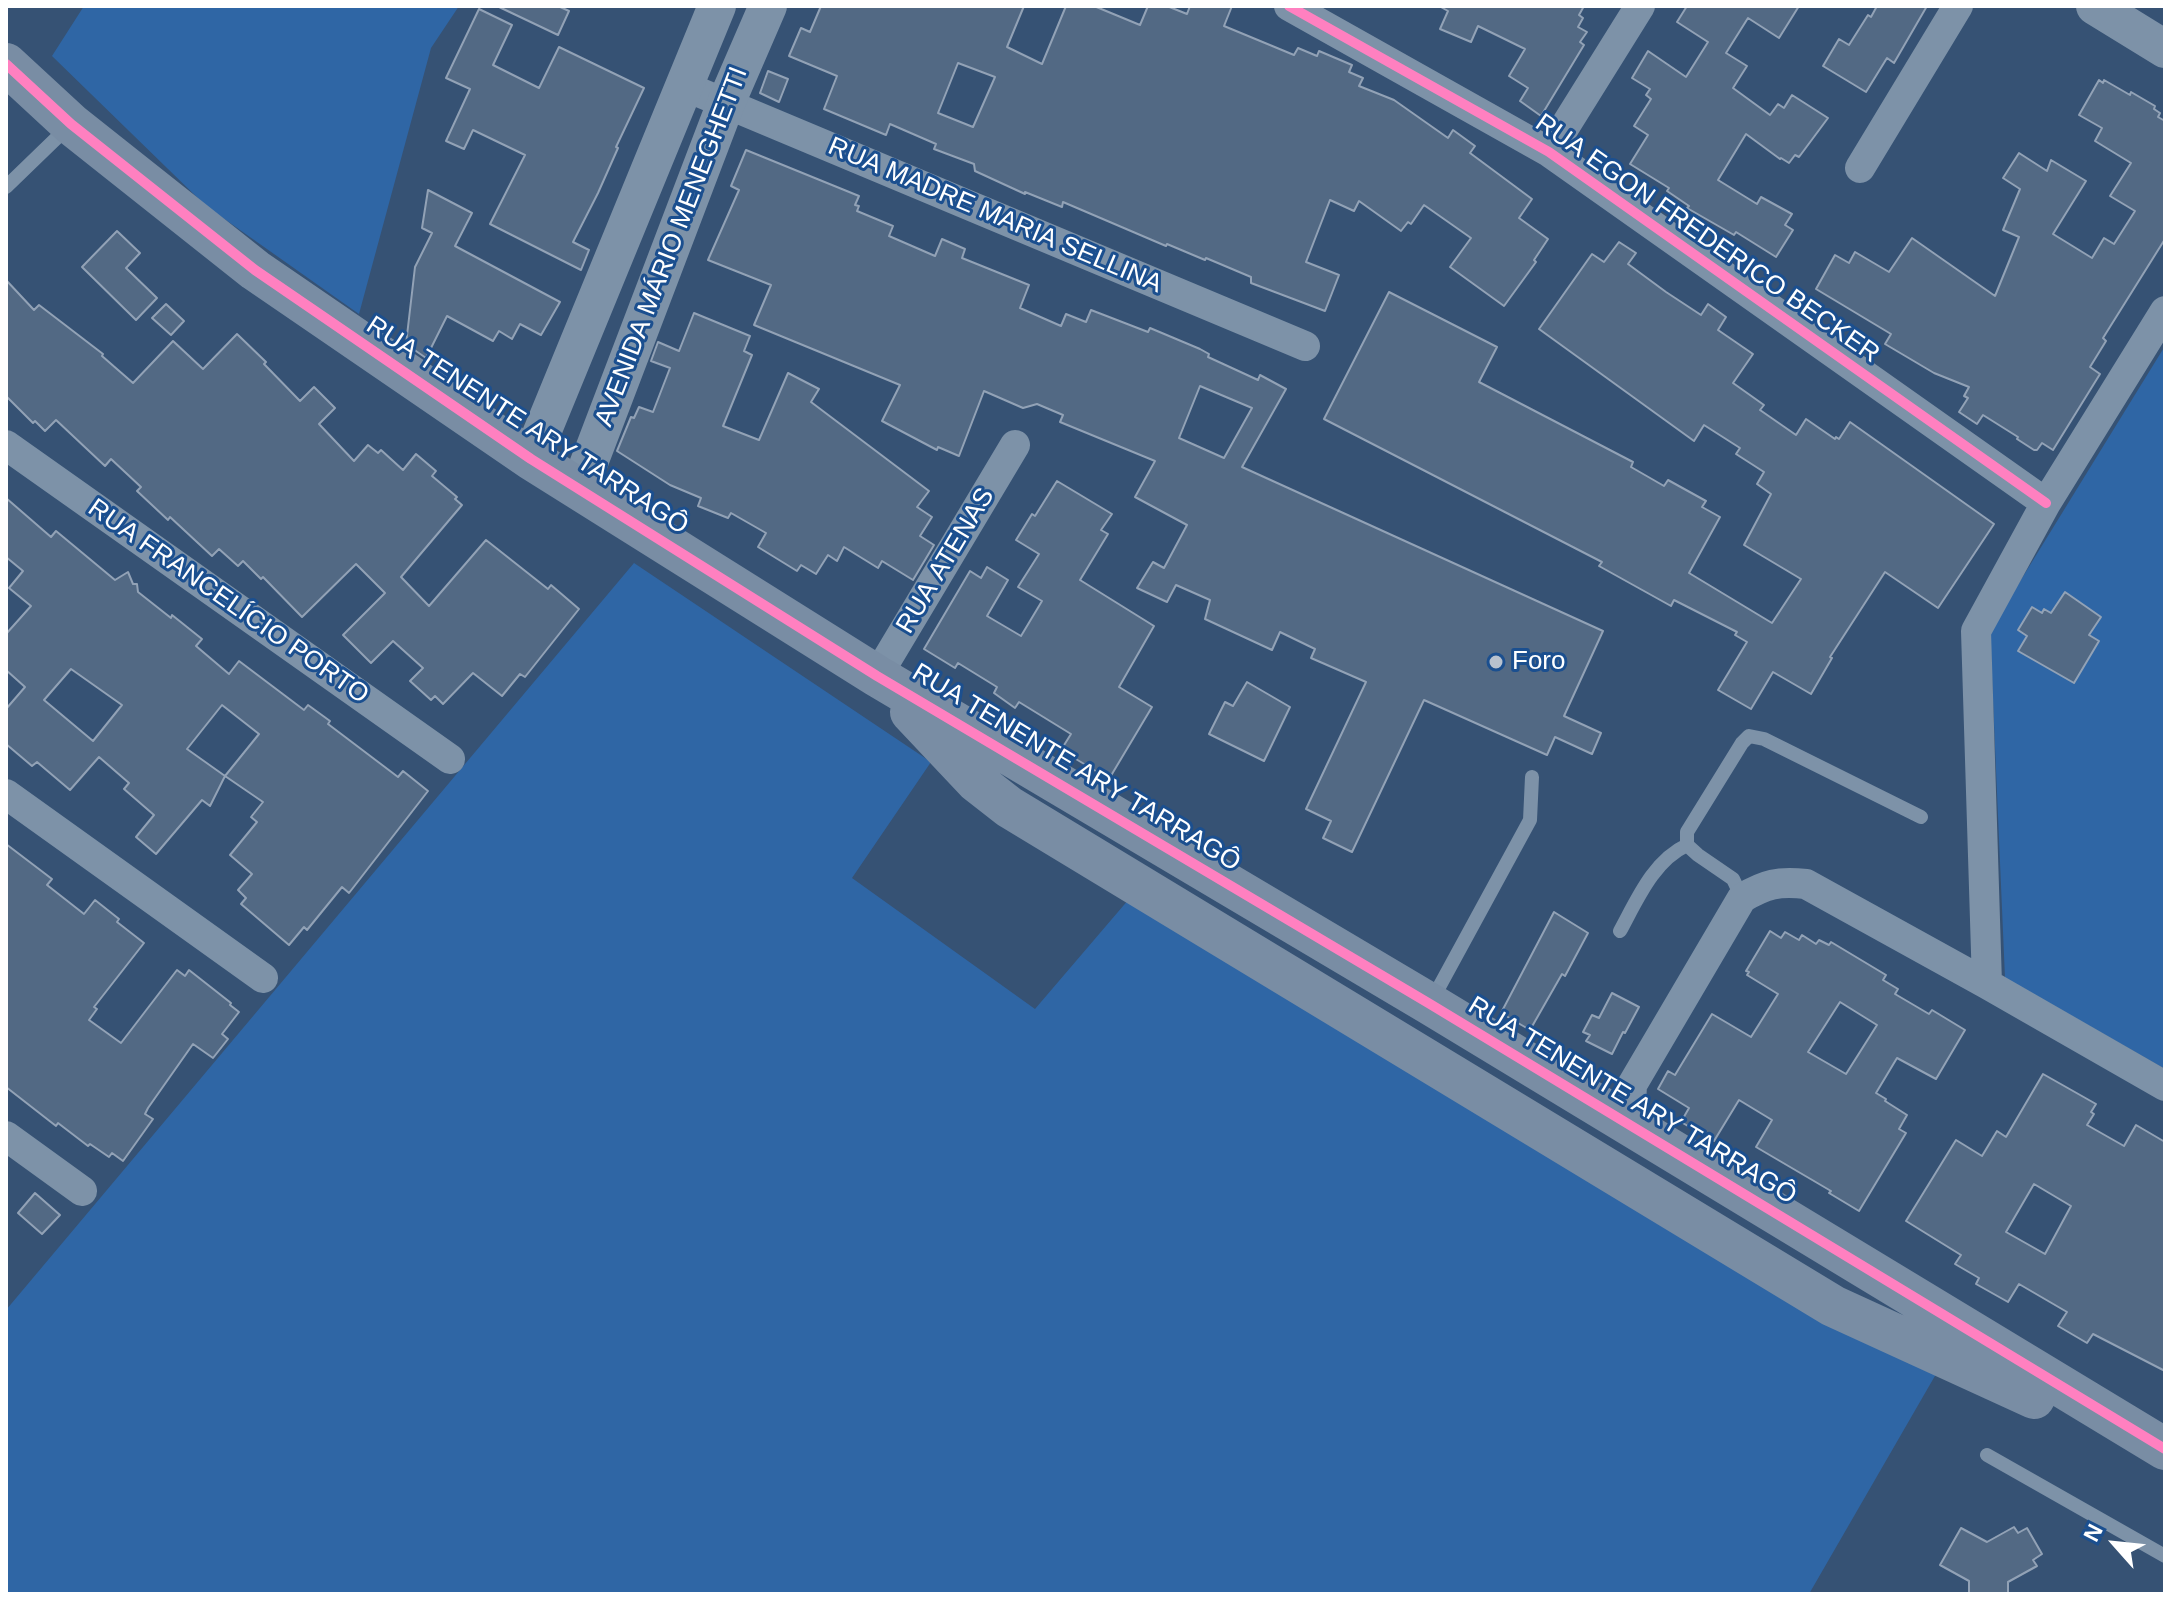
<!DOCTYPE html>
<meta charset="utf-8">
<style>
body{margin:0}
#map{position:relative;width:2171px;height:1600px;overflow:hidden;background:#365274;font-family:Arial,sans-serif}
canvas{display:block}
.frame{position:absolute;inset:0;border:8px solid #fff;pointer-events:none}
.north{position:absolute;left:2075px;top:1504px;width:80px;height:80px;-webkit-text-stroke:6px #1b4f8f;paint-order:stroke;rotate:297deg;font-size:22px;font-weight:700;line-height:32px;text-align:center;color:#fff}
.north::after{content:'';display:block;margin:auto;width:28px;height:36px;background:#fff;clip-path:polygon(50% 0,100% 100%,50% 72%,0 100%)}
</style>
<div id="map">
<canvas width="2171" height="1600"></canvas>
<div class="frame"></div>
<div class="north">N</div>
</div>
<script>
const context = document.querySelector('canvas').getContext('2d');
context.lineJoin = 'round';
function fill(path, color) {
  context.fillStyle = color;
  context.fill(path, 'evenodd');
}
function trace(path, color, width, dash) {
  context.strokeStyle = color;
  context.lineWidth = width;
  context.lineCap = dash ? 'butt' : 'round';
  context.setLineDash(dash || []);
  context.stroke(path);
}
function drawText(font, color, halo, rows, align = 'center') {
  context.font = font + ' Arial,sans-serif';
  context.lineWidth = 6;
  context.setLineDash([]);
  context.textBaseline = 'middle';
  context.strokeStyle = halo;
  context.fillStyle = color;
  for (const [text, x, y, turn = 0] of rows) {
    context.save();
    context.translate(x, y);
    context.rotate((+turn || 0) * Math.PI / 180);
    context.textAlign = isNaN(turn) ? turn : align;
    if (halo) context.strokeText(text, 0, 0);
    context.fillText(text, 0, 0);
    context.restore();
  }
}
const green = new Path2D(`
 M84,6H459L431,48L359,314L206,206L52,56Z
 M2165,346V1069L2005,978L1990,630Z
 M634,563L931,762L852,878L1035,1009L1147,878L1943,1362L1809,1594H6V1310Z`);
const building = new Path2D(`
 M497,6H558L569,11L558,35Z
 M821,6H1024L1007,47L1042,64L1066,6H1094L1140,25L1148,6H1167L1187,14L1190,6H1232L1224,26L1294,55L1298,48L1317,56L1319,51L1352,65L1349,72L1363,78L1359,86L1394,100L1448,138L1453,130L1475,146L1470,153L1532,199L1519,218L1548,239L1534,260L1536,262L1504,306L1450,267L1471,238L1424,205L1411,224L1408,222L1401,231L1359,201L1354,211L1330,200L1306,262L1339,275L1325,311L1251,283V277L1206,258L1205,260L1167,244L1166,246L1063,202L1062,207L1025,192V194L975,171L974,164L934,149L936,144L890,124L886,135L824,109L837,76L789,56L801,28L810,32ZM958,63L995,77L973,127L938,113Z
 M1439,6H1584L1579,15L1583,18L1578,27L1587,32L1580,42L1584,45L1541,116L1520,101L1528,88L1509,76L1525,49L1478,26L1471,42L1440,29L1448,11Z
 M1687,6H1799L1779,38L1748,18L1726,53L1747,66L1733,88L1770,115L1778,104L1784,108L1792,95L1828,118L1799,157L1795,155L1789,163L1781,158L1780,159L1746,134L1718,180L1757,204L1761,197L1792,214L1785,225L1793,230L1776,257L1736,232L1734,235L1687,208L1689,206L1667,191L1669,188L1630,164L1648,135L1634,126L1651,99L1646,95L1650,89L1632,78L1648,51L1686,77L1708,42L1677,22Z
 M1877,6H1927L1894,63L1887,58L1866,92L1823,66L1839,39L1849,45L1868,15L1871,17Z
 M479,9L512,25L493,65L539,88L559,47L644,88L616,147L618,148L598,193L573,242L589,250L581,270L490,224L525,155L473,130L464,149L446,141L470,89L446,78Z
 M768,71L788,79L779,102L760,93Z
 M2099,80L2103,83L2104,80L2130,95L2131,92L2155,106L2154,109L2160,113L2158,117L2165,121V239L2103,338L2106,341L2090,367L2100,374L2053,450L2042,443L2037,450H2034L2017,439L2018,437L1983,415L1977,424L1959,412L1968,398L1964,396L1969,387L1934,373L1885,344L1891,334L1816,289L1835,255L1849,263L1855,252L1889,272L1912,238L1995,296L2019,237L2003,230L2020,189L2003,178L2019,153L2047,171L2051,160L2086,181L2053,234L2092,258L2104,238L2114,244L2135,211L2110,196L2131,163L2095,141L2102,128L2079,115Z
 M746,150L859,196L855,205L859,206L857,211L893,226L889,236L935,256L942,239L965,249L962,258L1029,285L1020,308L1061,326L1066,314L1086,322L1091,310L1148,332L1150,328L1200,349L1209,354L1208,357L1258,380L1260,375L1286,389L1242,467L1603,631L1564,716L1601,733L1592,754L1555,737L1547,755L1424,700L1352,852L1323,838L1331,821L1306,809L1366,682L1311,658L1315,649L1280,632L1272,650L1205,619L1210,600L1176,585L1167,602L1137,588L1153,562L1164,568L1187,525L1135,497L1155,461L1060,422L1063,415L1037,404L1023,408L984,391L959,456L938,447L937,450L882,421L900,385L754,325L771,285L708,260L739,190L731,186ZM1200,386L1252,408L1224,458L1179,438Z
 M428,190L472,213L455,246L560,302L541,335L520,324L512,339L499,331L493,341L447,316L426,358L406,344L415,267L432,233L422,228Z
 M117,231L140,253L126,268L157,298L136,320L82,267Z
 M1619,242L1636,253L1628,264L1666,292L1701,315L1708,304L1726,317L1718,330L1753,354L1733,383L1764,405L1760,410L1796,435L1806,419L1835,439L1836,437L1839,439L1850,422L1994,524L1938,608L1885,572L1830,657L1832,658L1811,694L1773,672L1751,709L1718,690L1747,642L1735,635L1737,632L1674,600L1671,606L1599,566L1602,562L1324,419L1389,292L1497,347L1479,382L1633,462L1631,467L1664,486L1668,480L1706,501L1702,507L1720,517L1689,573L1772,623L1801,579L1744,545L1771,494L1757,484L1764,472L1736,454L1740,448L1704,425L1694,441L1539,329L1592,254L1604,262Z
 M6,280L34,310L39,305L103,354L102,356L133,383L173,341L203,369L237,334L266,362L264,364L300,401L314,387L335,408L319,424L354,461L368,445L378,453L381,450L403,470L416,454L436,471L432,476L457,497L455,499L462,505L401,577L429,606L486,540L548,589L551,585L579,609L525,677L520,674L502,696L473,673L443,704L435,696L431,700L410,681L423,668L393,641L371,663L343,635L385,593L356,564L302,617L263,577L261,579L243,561L238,566L219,549L212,556L170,517L168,520L137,491L141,487L111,459L105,466L56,420L45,431L35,421L33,423L6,396Z
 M166,304L184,321L171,335L152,318Z
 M694,313L750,336L744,351L752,355L723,426L759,440L788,373L819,389L811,402L929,491L917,507L932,517L920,536L934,545L913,580L882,561L878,568L844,547L837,561L828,555L816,574L801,565L797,571L758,547L766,533L731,513L728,518L698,506L701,498L670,485L617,451L631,417L634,418L639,407L653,412L670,368L651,361L658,342L679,351Z
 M1057,481L1112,514L1101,530L1108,534L1080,580L1154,626L1119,687L1152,707L1109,779L1061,750L1071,734L1019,702L1015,708L994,693L997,687L958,663L955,668L924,649L970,571L981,578L987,567L1008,580L987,616L1021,636L1042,601L1018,587L1039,554L1016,540L1032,514L1035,516Z
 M6,498L51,537L56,531L115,580L128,572L133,584H137L138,592L171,618L172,615L202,639L196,646L229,674L239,661L304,710L308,705L330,721L328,724L398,777L403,771L428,791L349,893L342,887L307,930L304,927L289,945L241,904L246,898L238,890L252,874L230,855L257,822L251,817L263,802L225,776L259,734L222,705L187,749L225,776L210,806L202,800L156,854L136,837L154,815L124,789L129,783L99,757L70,790L37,762L32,766L6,744V709L25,687L6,670V634L31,606L9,588L23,571L6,557ZM71,669L122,705L93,741L44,700Z
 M2065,592L2101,617L2089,635L2099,641L2074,683L2018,651L2027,636L2018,630L2032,607L2042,613L2044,609L2051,613Z
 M1247,682L1290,707L1264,761L1209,734L1225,702L1233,706Z
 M6,844L52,879L47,885L84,914L95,900L119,919L117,922L144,943L94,1007L97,1009L89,1020L121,1043L177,970L185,976L189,970L231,1003L230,1005L239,1012L222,1034L228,1039L213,1058L193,1044L148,1108L145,1114L153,1119L123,1161L112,1153L109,1157L90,1144L88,1146L58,1123L56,1126L6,1087Z
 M1554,912L1588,933L1565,976L1562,974L1530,1030L1501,1013Z
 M1770,931L1781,938L1785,932L1799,940L1802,935L1816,944L1819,940L1829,945L1831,942L1886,975L1883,980L1898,989L1895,994L1929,1014L1932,1010L1965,1030L1936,1079L1897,1058L1876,1093L1886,1099L1885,1101L1907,1115L1899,1129L1906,1133L1859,1211L1829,1193L1831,1191L1756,1147L1772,1120L1739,1100L1714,1141L1681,1122L1689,1108L1658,1089L1668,1071L1675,1075L1712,1014L1751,1037L1778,994L1747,975L1749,972L1746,971ZM1840,1002L1877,1025L1846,1074L1808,1052Z
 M1612,993L1639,1007L1625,1033L1623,1032L1612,1054L1586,1041L1590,1035L1583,1032L1592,1015L1599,1018Z
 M2043,1074L2096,1104L2091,1112L2094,1114L2087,1125L2124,1146L2136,1125L2165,1142V1371L2093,1334L2087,1343L2058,1326L2067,1312L2019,1284L2008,1302L1976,1284L1979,1278L1955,1264L1961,1255L1906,1221L1956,1140L1982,1156L1997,1131L2006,1137ZM2034,1184L2071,1206L2045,1254L2006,1232Z
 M35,1193L60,1215L42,1234L18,1213Z
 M2014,1527L2018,1533L2027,1528L2042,1554L2033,1560L2037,1566L2008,1582V1594H1969V1581L1940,1565L1961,1528L1987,1542Z`);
const service = new Path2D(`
 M6,187L69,126
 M1742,898L1733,879L1698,855L1687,845V832L1742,743L1749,736L1764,739L1921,817
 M1620,931C1637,900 1653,861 1687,845
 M1432,1000L1530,820L1532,777
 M1987,1455L2165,1556`);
const minor = new Path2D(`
 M1289,6L1549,152L2046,503
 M684,86L1305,346
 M1549,152L1640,6
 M1860,168L1958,6
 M6,445L450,759
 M877,676L1015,445
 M6,794L263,978
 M1987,984L1976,631L2046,503L2165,311
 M1630,1124L1632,1085L1742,898C1766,884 1778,881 1806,884L1987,984L2165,1086
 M6,1136L82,1191`);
const tertiary = new Path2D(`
 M2095,6L2165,49
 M531,459L717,6
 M579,489L726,103L768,6`);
const secondary = new Path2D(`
 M6,64L71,124L255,270L531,459L877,676L1430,1004L2165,1449
 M911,712L977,782L1009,807L1833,1306L2034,1398`);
const cycleway = new Path2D(`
 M1289,6L1549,152L2046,503
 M6,64L71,124L255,270L531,459L877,676L1430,1004L2165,1449`);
const markers = [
 [1496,662,8,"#b9c2ce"]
];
const streetNames = [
 ["RUA MADRE MARIA SELLINA",995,216,23],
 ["RUA EGON FREDERICO BECKER",1707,239,35],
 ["AVENIDA MÁRIO MENEGHETTI",672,247,-69],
 ["RUA TENENTE ARY TARRAGÔ",527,426,33],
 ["RUA ATENAS",946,561,-59],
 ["RUA FRANCELÍCIO PORTO",228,602,35],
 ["RUA TENENTE ARY TARRAGÔ",1076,768,31],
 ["RUA TENENTE ARY TARRAGÔ",1632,1101,31]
];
const poiNames = [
 ["Foro",1512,662]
];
fill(green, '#2f66a5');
fill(building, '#526984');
trace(building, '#92a2b6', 2);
trace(service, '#7d92a8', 14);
trace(minor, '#7d92a8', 30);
trace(tertiary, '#7d92a8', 38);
trace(secondary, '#798da4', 42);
trace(cycleway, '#ff80c0', 10);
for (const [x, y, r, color] of markers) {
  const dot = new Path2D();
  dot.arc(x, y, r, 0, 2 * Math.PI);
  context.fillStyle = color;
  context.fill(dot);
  trace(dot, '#1b4f8f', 3);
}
drawText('26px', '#fff', '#1b4f8f', streetNames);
drawText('26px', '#fff', '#1b4f8f', poiNames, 'left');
</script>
